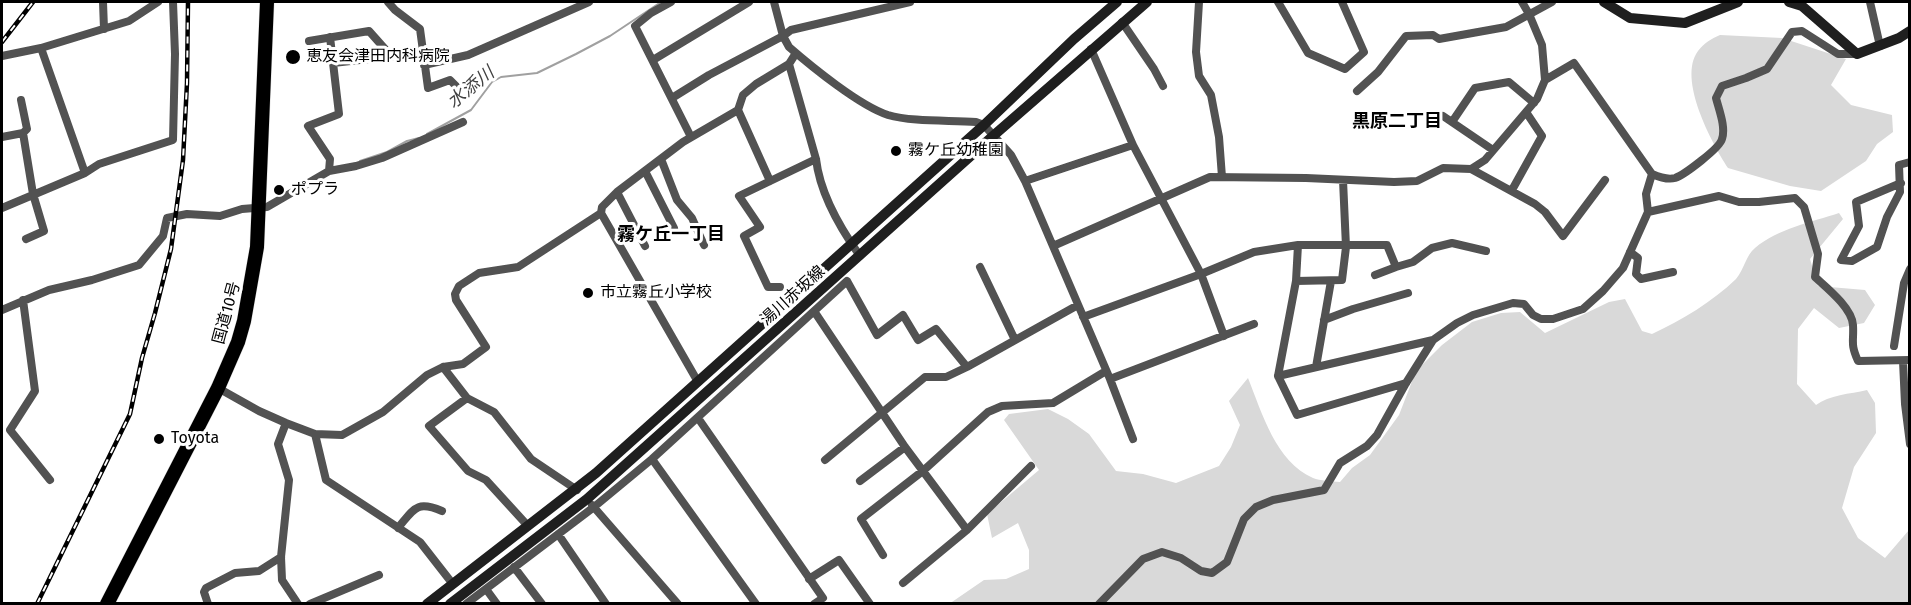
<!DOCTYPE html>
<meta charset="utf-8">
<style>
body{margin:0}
#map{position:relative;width:1911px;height:605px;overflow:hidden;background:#fff;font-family:"Fira Sans",sans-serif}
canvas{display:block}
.frame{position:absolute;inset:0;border:3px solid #000;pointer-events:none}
</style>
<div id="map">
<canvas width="1911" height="605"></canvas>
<div class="frame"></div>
</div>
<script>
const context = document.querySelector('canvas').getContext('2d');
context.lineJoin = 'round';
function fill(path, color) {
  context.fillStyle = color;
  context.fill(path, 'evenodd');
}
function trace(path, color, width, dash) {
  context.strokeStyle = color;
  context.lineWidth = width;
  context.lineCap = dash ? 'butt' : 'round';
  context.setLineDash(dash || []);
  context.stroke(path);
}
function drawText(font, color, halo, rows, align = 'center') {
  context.font = font + ' "Fira Sans","Noto Sans JP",sans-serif';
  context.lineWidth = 6;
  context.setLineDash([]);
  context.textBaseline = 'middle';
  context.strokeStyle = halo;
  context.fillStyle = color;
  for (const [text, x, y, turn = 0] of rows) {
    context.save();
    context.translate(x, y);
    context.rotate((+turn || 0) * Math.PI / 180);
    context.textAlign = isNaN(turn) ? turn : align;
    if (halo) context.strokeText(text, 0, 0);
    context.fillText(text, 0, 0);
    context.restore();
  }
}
const green = new Path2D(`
 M1720,35L1782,38L1846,59L1831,85L1851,105L1892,115L1893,132L1877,144L1866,161L1821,191L1790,186L1728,168C1712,143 1677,79 1698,51C1704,43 1711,39 1720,35Z
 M1839,213L1843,219L1810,259L1818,286L1865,290L1875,305L1864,323L1839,328L1814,308L1798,329L1797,384L1816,405C1829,395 1850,394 1867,390L1875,403L1876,433L1854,467L1842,508L1858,538L1885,558L1909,530V603L949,604L984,580L1006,579L1029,569V550L1018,523L992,538L987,514L1039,470L1004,420L1009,414L1048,409L1068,419L1089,434L1116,471L1143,474L1176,483L1219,466L1231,447L1240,425L1229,401L1248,378C1262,413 1276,462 1313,478C1320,481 1332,481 1340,482L1352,468L1370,455L1399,415L1416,371L1442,345L1472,322L1501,313L1520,312L1545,333L1609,302L1625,299L1642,331L1652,334C1682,320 1712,302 1736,279C1744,270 1746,255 1755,248C1777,229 1812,222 1839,213Z`);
const stream = new Path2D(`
 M427,134L471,110L492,82L501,77L537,73L576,54L610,36L661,2
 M360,161L387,152L407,141L419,138`);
const street = new Path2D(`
 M103,2L104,29
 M388,2L395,10L420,29L428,88L450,80L459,89
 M671,2L651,13L635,26L691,137
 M774,2L783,36L789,47C812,67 860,106 888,115C912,122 950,120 976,122L984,125L1011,155L1025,181L1110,379L1133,439
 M1199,2L1196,52L1199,76L1211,95L1219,137L1222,177
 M1278,2L1308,53L1345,69L1364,52L1342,2
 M1870,2L1880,46
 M1122,22L1154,69L1163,86
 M309,41L369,31L385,49L386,57
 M41,48L85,173
 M1091,49L1133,145L1201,274L1224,336
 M796,53L789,64L816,159C820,194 840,228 860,256
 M2,56L41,48L129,21L158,2
 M653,60L749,2
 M333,63L404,55
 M424,65L468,55L589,2
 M1545,80L1574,63L1652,174C1659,177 1668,180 1675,178C1684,175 1720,148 1722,139C1726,127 1719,110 1716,98L1722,86L1746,78L1767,69L1792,32L1802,31L1838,54H1857
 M1357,91L1378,72L1406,36L1433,35L1439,39L1506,27L1552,2
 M672,98L709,75L783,36L791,30L910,2
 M21,100L27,129L23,133L33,194L44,231L26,239
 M738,110L770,181
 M1443,116L1493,150
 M1452,122L1475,88L1509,82L1534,103
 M2,137L23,133
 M661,159L677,200L692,218L704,245
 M1471,169L1535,204L1545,212L1563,236L1605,180
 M329,171L330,159L308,126L339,114L330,37
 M645,171L674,228
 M1025,181L1133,145
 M1901,183L1856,202L1859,226L1841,260L1852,261L1877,247L1887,217L1900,192L1899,165L1910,162
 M1512,190L1542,136L1526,112
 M617,192L645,246
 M2,208L85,173L99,164L173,140L175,54L173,2
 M1648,212L1719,196L1739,202H1759L1795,198L1804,207L1818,254L1815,277C1827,288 1852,308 1853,325C1854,342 1850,343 1858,361L1910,360
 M601,213L698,382
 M1298,245L1296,281L1278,376L1297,415L1406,383
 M1053,246L1210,177L1306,178L1394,182L1417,181L1443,168L1471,169L1485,160L1537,99L1545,80L1542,45L1529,14L1522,2
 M1630,252L1638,258L1636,274L1641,279L1673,272
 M980,267L1015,340
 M1375,275L1396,267
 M1296,281L1342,280L1346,247L1343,180
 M780,287H768L744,236L760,227L739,196L816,159
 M23,300L35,391L10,430L50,480
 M2,310L49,290L92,280L139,265L163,236L167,218L187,214L220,216L242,209L267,207L329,171L356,166L382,158L463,122
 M814,311L905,447L967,530
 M1083,317L1201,274L1254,252L1298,245H1387L1396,267L1413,262L1432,248L1452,243L1486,251
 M1324,320L1353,309L1408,293
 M1894,346L1904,283L1910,269
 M1903,361L1905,404L1910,444
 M443,367L467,398L494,412L531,459L577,490
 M1316,367L1331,281
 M1278,376L1433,340
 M1110,379L1254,324
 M218,388L259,411L286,423L315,434L342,435L383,412L427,375L443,367L463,364L486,347L456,300L455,294L459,286L479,273L518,267L601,213L602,207L617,192L683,142L738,110L743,95L756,84L789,64
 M467,398L429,426L468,471L486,480L528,526
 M698,418L823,598L814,604
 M286,423L278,444L289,480L281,557L282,580L298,604
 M315,434L326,480L420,542L452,583
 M652,459L756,604
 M825,460L925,377H946L967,367L1078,305
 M860,481L905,447
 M592,505L678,604
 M398,528C414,509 416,500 442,511
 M558,534L606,604
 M883,555L861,519L924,470L988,412L1002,406L1053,403L1106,371
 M514,567L542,604
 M809,579L839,560L870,604
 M903,583L967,530L1031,466
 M486,589L497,604
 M208,604L204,592L206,588L235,573L259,571L281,557
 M310,604L379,575
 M466,604L594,507L652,459L847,281L877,335L903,315L918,340L936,329L967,367
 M1099,604L1143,559L1162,552L1181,558L1201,571L1212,573L1227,562L1244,519L1256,507L1273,500L1324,490L1340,463L1367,446L1377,435L1406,383L1433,340L1457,323L1473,315L1513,303L1524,304L1533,315L1541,319H1553L1583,309L1603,291L1623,268L1648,212L1646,194L1652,174`);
const secondary = new Path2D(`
 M1604,2L1630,18L1685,23L1738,2
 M1789,2L1802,6L1857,54L1899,38L1910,31
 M427,604L596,473L984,125L1074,39L1117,2
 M450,604L587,499L993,136L1147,2`);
const highway = new Path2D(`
 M107,604L218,388L238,342L244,321L257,247L267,2`);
const rail = new Path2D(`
 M2,42L33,2
 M37,604L130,414L142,358L155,313L171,249L183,160L187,83L188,2`);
const markers = [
 [293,57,8,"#000"],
 [896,151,6,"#000"],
 [279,190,6,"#000"],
 [588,293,6,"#000"],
 [159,439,6,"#000"]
];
const poiNames = [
 ["恵友会津田内科病院",306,57],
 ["霧ケ丘幼稚園",908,151],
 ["ポプラ",291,190],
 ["市立霧丘小学校",600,293],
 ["Toyota",171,439]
];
const streetNames = [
 ["湯川赤坂線",793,296,-42],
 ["国道10号",227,313,-75]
];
const waterNames = [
 ["水添川",471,88,-39]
];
const neighbourhoodNames = [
 ["黒原二丁目",1397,122],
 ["霧ケ丘一丁目",671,235]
];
fill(green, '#d9d9d9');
trace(stream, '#a0a0a0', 2);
trace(highway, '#dbdbdb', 15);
trace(street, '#525252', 8);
trace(secondary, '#1f1f1f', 10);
trace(highway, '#000', 14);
trace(rail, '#000', 4.5);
trace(rail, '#fff', 2, [7]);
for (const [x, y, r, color] of markers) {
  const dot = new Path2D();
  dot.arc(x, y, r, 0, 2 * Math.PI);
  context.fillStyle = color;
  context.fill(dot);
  trace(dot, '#fff', 2);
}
drawText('16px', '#000', '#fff', poiNames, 'left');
drawText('16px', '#000', '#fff', streetNames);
drawText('italic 18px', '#414141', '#fff', waterNames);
drawText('bold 18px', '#000', '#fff', neighbourhoodNames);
</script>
